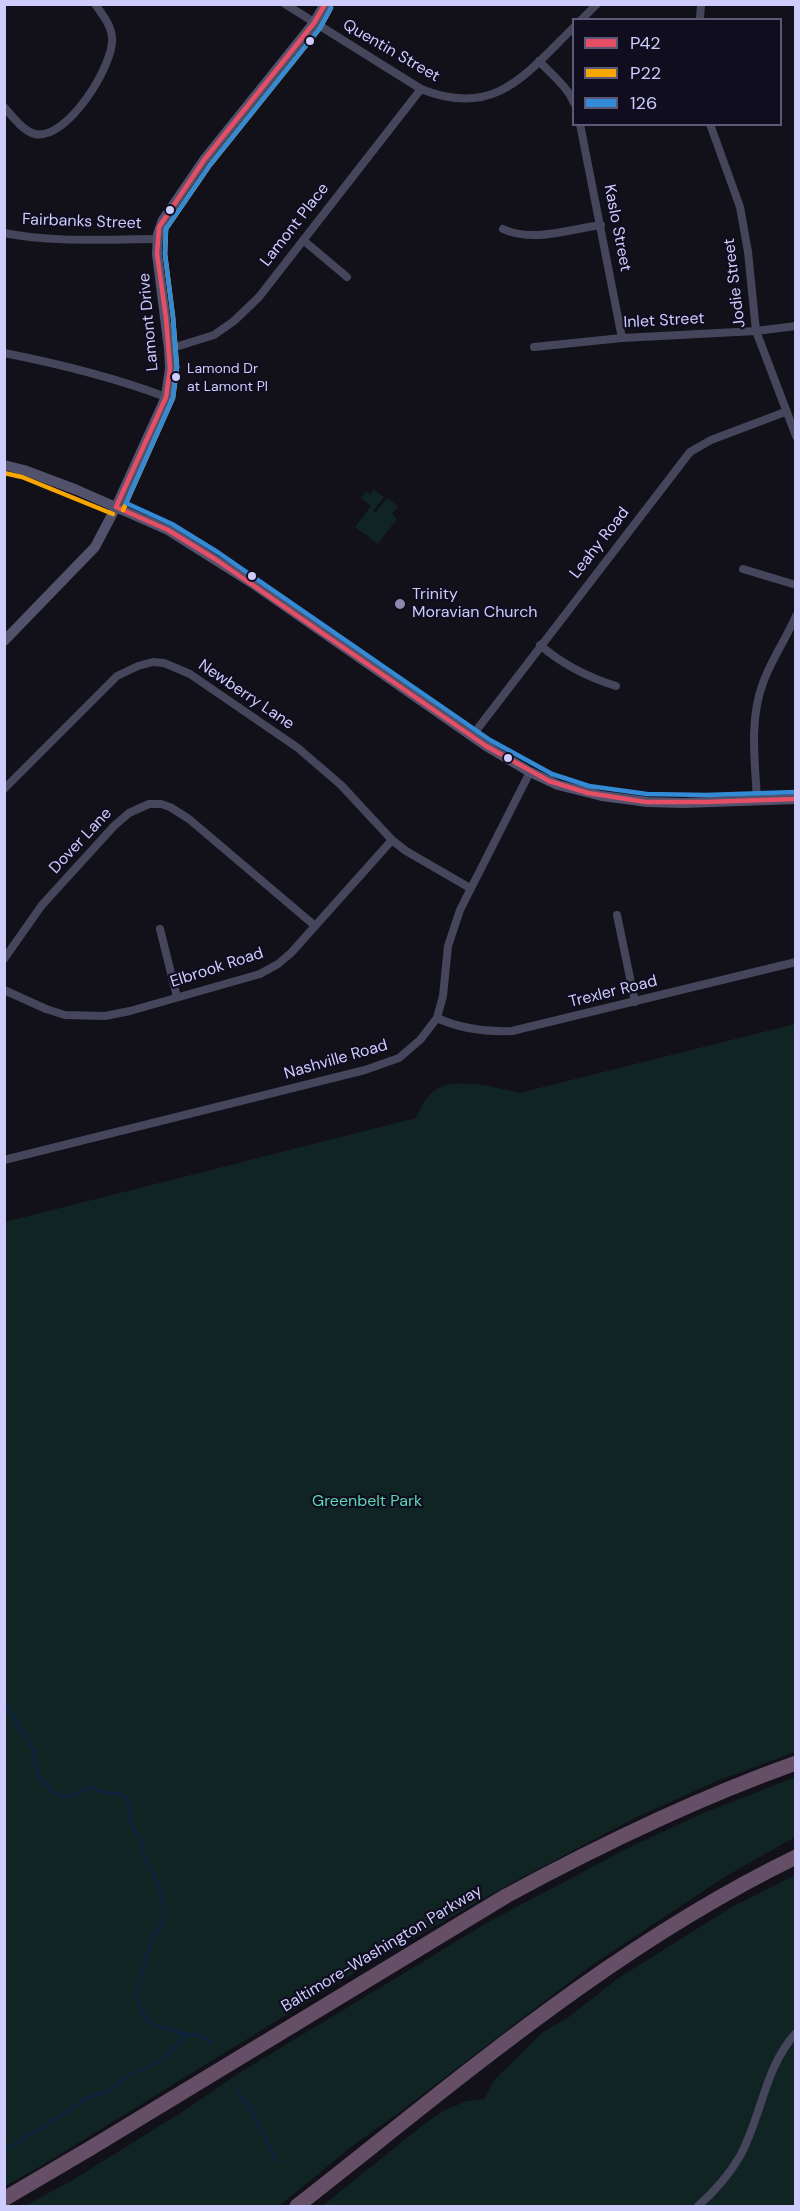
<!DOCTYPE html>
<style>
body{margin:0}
#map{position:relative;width:800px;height:2211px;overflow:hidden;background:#12111a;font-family:"DM Sans",sans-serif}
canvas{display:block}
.frame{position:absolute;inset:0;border:6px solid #cecbfd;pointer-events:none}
.legend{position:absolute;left:572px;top:18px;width:210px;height:108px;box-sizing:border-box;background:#0f0d1e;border:2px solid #5b5977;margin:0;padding:8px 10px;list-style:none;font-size:18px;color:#cecbfd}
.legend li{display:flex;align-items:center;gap:12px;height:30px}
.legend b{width:30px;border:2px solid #5b5977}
</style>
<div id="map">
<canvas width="800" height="2211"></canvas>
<div class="frame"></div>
<ul class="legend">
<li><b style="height:8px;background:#e64e66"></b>P42</li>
<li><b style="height:8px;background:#f7a600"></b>P22</li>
<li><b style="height:8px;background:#338bd7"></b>126</li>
</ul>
</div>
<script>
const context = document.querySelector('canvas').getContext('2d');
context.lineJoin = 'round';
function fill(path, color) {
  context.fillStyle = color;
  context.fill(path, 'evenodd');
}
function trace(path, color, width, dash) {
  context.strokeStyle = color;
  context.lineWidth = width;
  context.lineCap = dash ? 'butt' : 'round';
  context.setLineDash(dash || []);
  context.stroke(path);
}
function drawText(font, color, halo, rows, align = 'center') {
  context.font = font + ' "DM Sans",sans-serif';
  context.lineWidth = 4.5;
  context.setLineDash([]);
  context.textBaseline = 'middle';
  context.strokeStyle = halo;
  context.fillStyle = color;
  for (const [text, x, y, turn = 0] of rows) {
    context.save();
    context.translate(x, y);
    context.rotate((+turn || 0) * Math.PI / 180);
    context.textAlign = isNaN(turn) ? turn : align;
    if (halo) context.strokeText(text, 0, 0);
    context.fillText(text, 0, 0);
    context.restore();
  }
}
const green = new Path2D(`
 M374,490L384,497L373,511L375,513L387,498L398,506L392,514L397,519L378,544L355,527L371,506L361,498L366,491L370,495Z
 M795,1024V1752L717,1781L635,1818L508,1885L377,1959L41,2166L5,2186V1222L416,1118C420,1109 424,1100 431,1093C449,1075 497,1087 519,1093Z
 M795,1777V1837L723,1878L592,1965L397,2114L355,2144L279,2206H24L71,2181L182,2112L239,2073L490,1921L630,1847L701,1814Z
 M795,1875V2206H322L423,2125L443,2111L466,2101L484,2099L495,2079L543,2032L569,2017L617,1979L730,1908Z`);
const stream = new Path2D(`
 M4,1702L35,1752V1763L38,1774L53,1792L61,1796H71L92,1787L103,1792L118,1794L124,1796L128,1801L132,1826L141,1841L144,1856L154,1875L164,1903L163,1922L153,1936L136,1993L140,2007L148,2021L154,2025L184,2034L200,2035L211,2043
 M238,2092L249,2107L277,2161
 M4,2151L90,2097L107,2092L131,2074L162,2060L188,2034`);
const street = new Path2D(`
 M285,4L421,89C495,119 526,74 574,27
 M581,20L597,4
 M700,20L701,4
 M539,61C551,74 567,86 574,103
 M4,107C12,116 23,131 35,134C67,141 115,64 112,37C111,25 102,14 95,4
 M580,124L622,338
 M710,124L740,207L748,252L756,331L796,436
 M503,229C532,243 570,229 601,225
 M4,233C54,243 107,239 158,239
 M303,240L347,277
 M534,347L622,338L756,331L796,326
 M169,349L214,335L234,321L259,297L421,89
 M4,353C60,364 113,377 166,397
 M743,569L796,585
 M540,645C563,665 587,677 616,686
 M472,736L690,452L711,440L785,412
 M4,789L117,676L138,666L153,662L164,663L190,674L298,748L341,785L392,840L406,851L470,888
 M757,800C755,761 749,720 763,683C771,660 786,639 796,616
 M617,915L635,1002
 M160,929L177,997
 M4,959L42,905L114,826L129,813L149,804H161L170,807L189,819L314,925
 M4,990L46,1009L65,1015L105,1016L130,1011L260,974L278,964L291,953L392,840
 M437,1018C461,1029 485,1032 512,1031L796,962
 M4,1160L365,1070L399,1058L420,1040L437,1018L443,996L448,946L460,910L530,772
 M698,2206C714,2192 729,2175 740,2156C762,2116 764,2068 796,2033`);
const secondary = new Path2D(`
 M4,465L24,470L77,490L168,530L252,583L486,746L530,772L558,785L602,796L648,802L683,803L796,799
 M4,641L95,547L116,507L166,397L170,368L169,349L157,254L158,234L163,220L204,160L314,23L325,4`);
const highway = new Path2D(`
 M4,2199L89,2149L506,1896C600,1845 695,1799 796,1763
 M297,2206C457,2081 612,1946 796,1857`);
const bus1 = new Path2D(`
 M116,507L168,530L215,559L486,746L549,781L588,793L646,802H706L796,799
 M116,507L166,397L170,368L166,318L157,254L159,227L204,160L314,23L325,4`);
const bus2 = new Path2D(`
 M4,473L22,477L113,514
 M123,510L173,398L177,367L173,317L165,254L166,229L210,165L320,28L331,8`);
const bus3 = new Path2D(`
 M331,8L320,28L210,165L166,229L165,254L173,317L177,367L173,398L126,503L172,524L219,553L490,740L552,774L589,786L647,794L706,795L796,792`);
const markers = [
 [310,41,5,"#cecbfd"],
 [170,210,5,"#cecbfd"],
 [176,377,5,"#cecbfd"],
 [252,576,5,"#cecbfd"],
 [400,604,6,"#8c8aae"],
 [508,758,5,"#cecbfd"]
];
const busNames = [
 ["Lamond Dr",187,369],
 ["at Lamont Pl",187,387]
];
const streetNames = [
 ["Quentin Street",391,51,30],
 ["Fairbanks Street",82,222,2],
 ["Lamont Place",295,225,-52],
 ["Kaslo Street",617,228,79],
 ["Jodie Street",735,283,-97],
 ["Inlet Street",664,321,-3],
 ["Lamont Drive",149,322,-95],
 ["Leahy Road",600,543,-52],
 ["Newberry Lane",246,695,34],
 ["Dover Lane",81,841,-47],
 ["Elbrook Road",217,968,-18],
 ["Trexler Road",613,992,-14],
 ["Nashville Road",336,1060,-16],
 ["Baltimore-Washington Parkway",382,1949,-31]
];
const poiNames = [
 ["Trinity",412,595],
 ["Moravian Church",412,613]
];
const parkNames = [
 ["Greenbelt Park",367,1502]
];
fill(green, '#102424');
trace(stream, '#0d223d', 3);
trace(street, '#45465b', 8);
trace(secondary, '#53526d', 10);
trace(highway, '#644f66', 15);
trace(bus1, '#e64e66', 4.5);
trace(bus2, '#f7a600', 4.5);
trace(bus3, '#338bd7', 4.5);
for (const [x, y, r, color] of markers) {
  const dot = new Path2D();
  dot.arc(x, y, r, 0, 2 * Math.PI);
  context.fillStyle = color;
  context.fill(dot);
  trace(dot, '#0f0d1e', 2);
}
drawText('14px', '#cecbfd', '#0f0d1e', busNames, 'left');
drawText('16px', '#cecbfd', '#0f0d1e', streetNames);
drawText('16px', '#cecbfd', '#0f0d1e', poiNames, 'left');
drawText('16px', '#5bd9b3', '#0f0d1e', parkNames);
</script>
